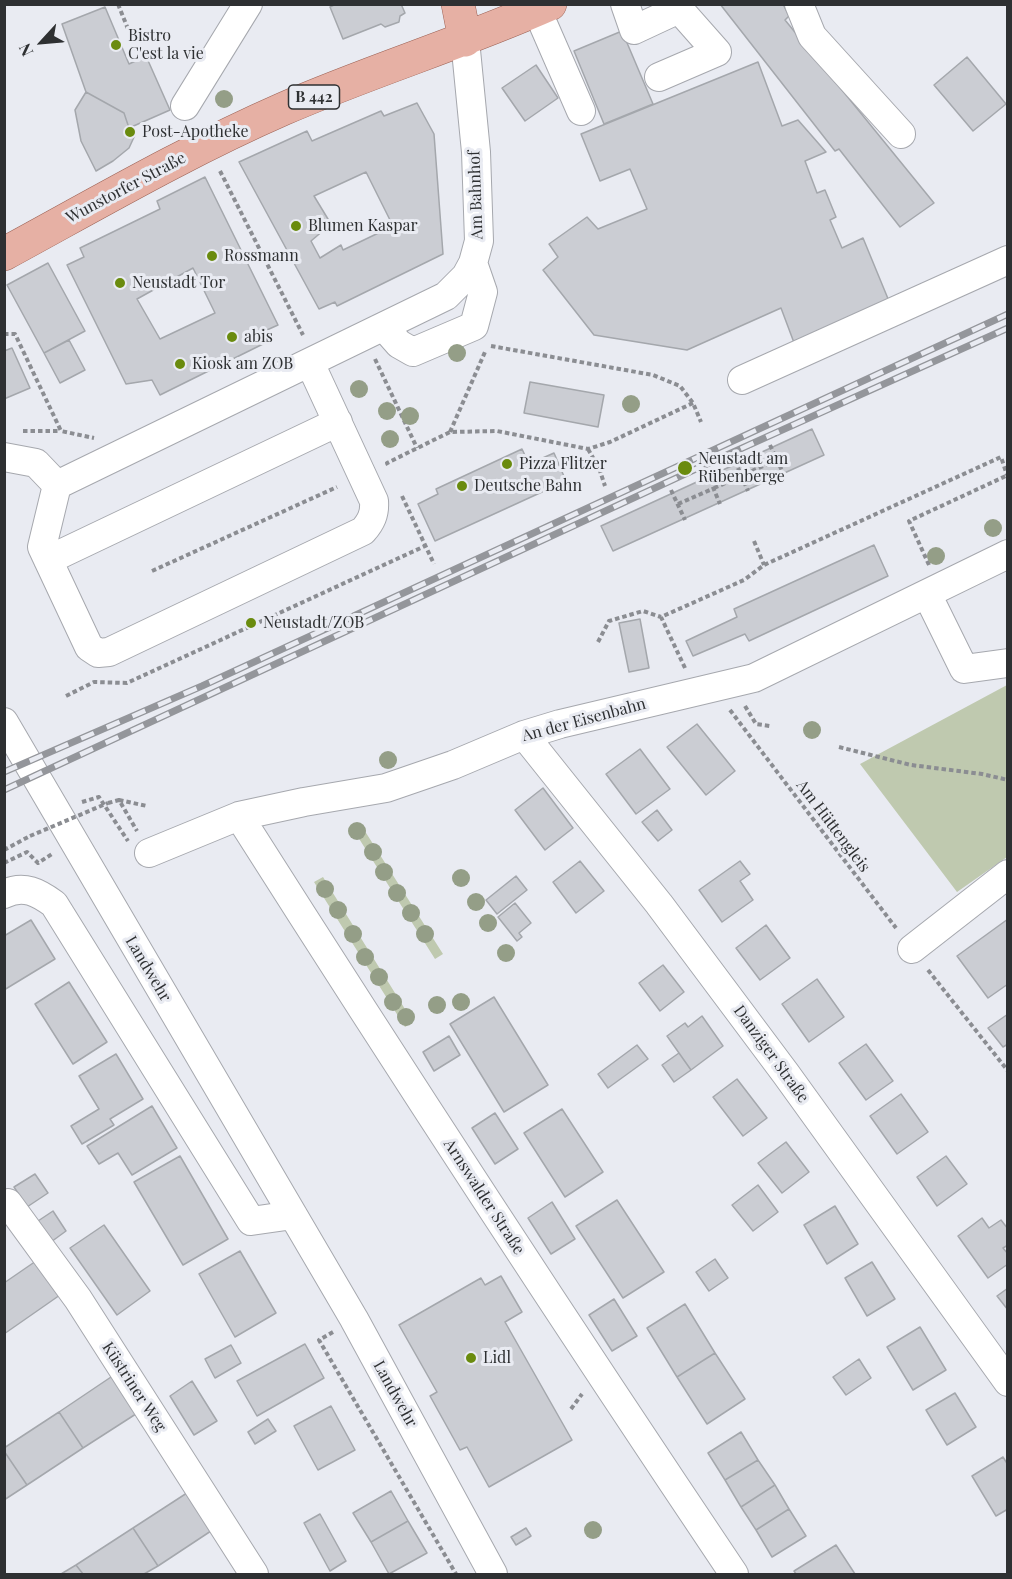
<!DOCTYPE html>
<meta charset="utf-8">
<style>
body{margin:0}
#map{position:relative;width:1012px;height:1579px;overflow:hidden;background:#e9ebf2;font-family:"Playfair Display",serif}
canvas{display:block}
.frame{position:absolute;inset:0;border:6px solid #2e3032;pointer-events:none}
.north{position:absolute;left:12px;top:12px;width:60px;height:60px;-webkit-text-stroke:4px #e9ebf2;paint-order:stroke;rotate:244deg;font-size:16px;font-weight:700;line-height:24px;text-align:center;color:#2e3032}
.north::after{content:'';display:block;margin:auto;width:21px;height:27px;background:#2e3032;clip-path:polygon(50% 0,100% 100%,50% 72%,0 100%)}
</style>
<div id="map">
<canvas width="1012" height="1579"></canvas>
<div class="frame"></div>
<div class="north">N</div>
</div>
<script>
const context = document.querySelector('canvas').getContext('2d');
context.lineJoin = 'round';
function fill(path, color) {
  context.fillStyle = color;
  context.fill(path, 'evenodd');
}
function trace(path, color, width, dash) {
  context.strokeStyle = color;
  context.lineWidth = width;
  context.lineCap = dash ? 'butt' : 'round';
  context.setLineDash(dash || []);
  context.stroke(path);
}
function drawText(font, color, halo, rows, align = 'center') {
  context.font = font + ' "Playfair Display",serif';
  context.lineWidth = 6;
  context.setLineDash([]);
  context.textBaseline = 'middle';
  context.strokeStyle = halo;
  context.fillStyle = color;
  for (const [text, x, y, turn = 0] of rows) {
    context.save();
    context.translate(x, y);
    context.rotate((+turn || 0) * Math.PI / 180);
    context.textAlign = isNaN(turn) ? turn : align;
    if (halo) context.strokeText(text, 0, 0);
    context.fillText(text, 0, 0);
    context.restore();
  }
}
const green = new Path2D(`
 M1007,685V857L957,892L860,764Z
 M361,825L443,954L435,959L351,826Z
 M323,877L413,1022L405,1027L314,882Z`);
const building = new Path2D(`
 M336,4H401L405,13L400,16L399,22L385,27L381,24L343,39L330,7Z
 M720,4H783L789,16L785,20L934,203L900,227L839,149L835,151Z
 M105,7L129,64L146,56L170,110L129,128L124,113L86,92L62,24Z
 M622,31L653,104L604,124L574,51Z
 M967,57L1006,104L973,131L934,85Z
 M758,62L782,126L798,120L826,152L805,161L817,193L825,190L836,217L830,220L842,248L863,238L891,306L796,348L781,308L687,350L594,335L543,270L558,257L549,244L587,217L598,229L647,209L630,169L600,181L581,134Z
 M536,65L558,98L525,121L502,88Z
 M86,92L124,113L129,128L135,135L129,148L113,161L96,171L81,141L75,110Z
 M417,103L434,134L443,254L337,306L335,302L319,309L239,162L307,131L312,141L381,111L384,116ZM366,172L393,226L343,250L341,245L320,258L311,241L331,224L314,196Z
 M205,177L278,325L258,334L263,344L160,395L152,380L126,384L67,265L84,257L80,248L160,209L157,201ZM193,268L215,313L160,339L137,299Z
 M48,263L85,331L44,353L7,285Z
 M69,340L85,370L60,383L44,353Z
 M12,348L30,388L4,399V351Z
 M530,382L604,395L598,427L524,413Z
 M812,429L824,455L613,551L601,526Z
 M522,449L529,464L554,453L566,481L435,541L418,504L438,494L436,489Z
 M874,545L888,576L749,641L745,634L693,656L686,641L737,617L734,609Z
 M640,619L649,668L629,672L619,623Z
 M697,724L735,771L706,795L667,747Z
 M640,749L670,789L636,814L606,774Z
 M543,788L573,828L545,850L515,810Z
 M657,810L672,830L658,841L642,822Z
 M580,861L604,891L576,913L553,882Z
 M740,861L750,874L740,881L753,900L722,922L699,890Z
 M516,876L527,890L497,914L486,900Z
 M515,903L531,923L519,933L522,937L517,941L498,917Z
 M1008,919V984L988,998L957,956Z
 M31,920L55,959L4,990V936Z
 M766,925L790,958L760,980L736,948Z
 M663,965L684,992L660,1011L639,983Z
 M817,979L844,1017L809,1042L782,1004Z
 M69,982L107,1042L73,1064L35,1004Z
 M494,997L548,1085L504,1112L450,1024Z
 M1008,1014V1044L1003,1047L988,1028Z
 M702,1016L723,1046L691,1070L667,1036L685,1023L688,1027Z
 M449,1036L460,1055L434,1071L423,1052Z
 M866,1044L893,1081L866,1100L839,1063Z
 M637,1045L648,1059L608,1088L598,1074Z
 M679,1053L691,1070L674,1082L662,1065Z
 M116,1054L143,1099L110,1119L114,1125L82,1144L71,1126L99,1109L79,1076Z
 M737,1079L767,1118L743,1136L713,1097Z
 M901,1094L928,1132L897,1154L870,1116Z
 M152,1106L177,1148L132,1175L118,1153L99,1164L87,1146Z
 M562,1109L603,1172L565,1197L524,1133Z
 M495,1113L518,1149L495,1164L472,1128Z
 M786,1142L809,1172L782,1193L758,1163Z
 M180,1156L228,1239L183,1265L134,1182Z
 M946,1156L967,1184L937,1206L917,1177Z
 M35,1174L48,1193L27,1207L14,1187Z
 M758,1185L778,1212L753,1231L732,1205Z
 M617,1200L664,1272L623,1298L576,1226Z
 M552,1202L575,1239L551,1254L528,1218Z
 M835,1206L858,1244L827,1264L804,1225Z
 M53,1211L66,1231L51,1242L38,1221Z
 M982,1218L989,1228L1001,1220L1008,1229V1245L1003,1248L1008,1254V1264L988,1278L958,1236Z
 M104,1225L150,1291L117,1315L70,1248Z
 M240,1251L276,1313L235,1337L199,1274Z
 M715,1259L728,1278L709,1291L696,1272Z
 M36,1261L60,1295L4,1334V1283Z
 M872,1262L895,1299L867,1316L845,1278Z
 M501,1276L522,1312L505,1322L572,1440L489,1487L467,1447L460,1450L430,1396L437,1392L399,1325L481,1278L485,1285Z
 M1008,1288V1310L997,1296Z
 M614,1299L637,1336L612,1351L589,1315Z
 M685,1304L715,1353L677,1377L647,1328Z
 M920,1327L946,1370L913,1390L887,1347Z
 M305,1344L324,1378L257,1416L237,1381Z
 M231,1345L241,1363L215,1378L205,1359Z
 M715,1353L745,1399L707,1424L677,1377Z
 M859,1359L871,1378L846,1395L833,1377Z
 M114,1375L139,1412L83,1448L59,1412Z
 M192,1381L217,1421L194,1435L170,1396Z
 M955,1393L976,1427L947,1445L926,1410Z
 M331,1406L355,1450L318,1470L294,1426Z
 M59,1412L83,1448L27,1485L4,1451V1448Z
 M268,1419L276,1431L255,1444L248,1432Z
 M741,1432L758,1460L725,1480L708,1453Z
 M4,1451L27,1485L4,1500Z
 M1003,1457L1008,1465V1509L996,1516L972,1476Z
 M758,1460L775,1485L741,1507L725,1480Z
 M775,1485L789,1509L756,1530L741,1507Z
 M190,1491L214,1529L158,1566L133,1528Z
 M391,1491L408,1521L371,1542L353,1513Z
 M789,1509L806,1536L772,1557L756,1530Z
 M320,1514L346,1561L330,1571L304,1523Z
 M408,1521L427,1553L389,1574L371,1542Z
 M133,1528L158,1566L144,1574H83L76,1565Z
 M526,1528L531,1536L516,1545L511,1537Z
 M836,1545L855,1574H796L794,1571Z
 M76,1565L83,1574H61Z`);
const path = new Path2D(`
 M118,4L140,59
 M220,171L303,335
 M4,334H15L61,431L94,438
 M491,346L653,375L680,386L693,403L701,422
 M375,359L417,448
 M23,431H60
 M450,432L485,352
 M770,445L784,475
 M588,449L599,468L605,486
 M735,461L748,491
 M388,465L387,463L450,432L497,431L588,449L610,442L693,403
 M707,473L720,504
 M745,474L777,460
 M714,488L742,476
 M671,490L685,520
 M402,496L434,564
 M678,504L710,490
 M754,541L764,565
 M929,565L909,521L1008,475
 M152,571L337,487
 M598,642L609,621L643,611L661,617
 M685,668L661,617L744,580L764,565L1001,457L1007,475
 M66,696L94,682L127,683L425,546
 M745,706L756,724L770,726
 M730,710L896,928
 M839,747L911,765L982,774L1008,780
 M119,800L147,806
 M82,802L99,797L128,841
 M108,803L119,800L137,831
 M4,850L30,836
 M4,863L27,852L38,863L52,854
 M928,970L1008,1071
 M333,1332L319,1340L456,1574
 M571,1409L582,1394`);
const minor = new Path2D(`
 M625,4L634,30L679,9L717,52L659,77
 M799,4L812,36L901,134
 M537,10L581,111
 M185,106L248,4
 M384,327L399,344L413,352L474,326L483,292L473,263
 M742,380L1008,260
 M4,457L36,463L57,485
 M57,485L446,296L466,276L473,263L479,241L476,152L465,40
 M57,485L42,547L89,647L98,653L109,652L363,531C371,522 375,514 374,501L310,363
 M48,560L338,422
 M927,594L964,669L1008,663
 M4,722L354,1319L493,1574
 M524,735L659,904L786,1074L1008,1382
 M239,816C401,1071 566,1324 734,1574
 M149,853L239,816L304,802L386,788L453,765L524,735L560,724L754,678L1008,554
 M4,894C24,884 39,893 54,904L251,1221L293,1215
 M912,949L1008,874
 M8,1203L78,1299L254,1574`);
const major = new Path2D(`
 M458,4L465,40
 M4,254C96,204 187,151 283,109C370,71 462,43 550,4`);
const rail = new Path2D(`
 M4,772L202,686L1008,314
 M4,790L698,468L1008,328`);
const pathBridge = new Path2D(`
 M30,836L108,803`);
const trees = [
 [224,99],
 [457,353],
 [359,389],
 [631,404],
 [387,411],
 [410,416],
 [390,439],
 [993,528],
 [936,556],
 [812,730],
 [388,760],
 [357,831],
 [373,852],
 [384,872],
 [461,878],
 [325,889],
 [397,893],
 [476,902],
 [338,910],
 [411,913],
 [488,923],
 [353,934],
 [425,934],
 [506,953],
 [365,957],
 [379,977],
 [393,1002],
 [461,1002],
 [437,1005],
 [406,1017],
 [593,1530]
];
const markers = [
 [116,45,6,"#6a8b0e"],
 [130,132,6,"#6a8b0e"],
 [296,226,6,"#6a8b0e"],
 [212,256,6,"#6a8b0e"],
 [120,283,6,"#6a8b0e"],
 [232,337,6,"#6a8b0e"],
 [180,364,6,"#6a8b0e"],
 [507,464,6,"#6a8b0e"],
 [685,468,8,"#6a8b0e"],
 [462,486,6,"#6a8b0e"],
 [251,623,6,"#6a8b0e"],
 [471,1358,6,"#6a8b0e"]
];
const shields = [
 [314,97,51]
];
const shieldNames = [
 ["B 442",314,97]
];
const poiNames = [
 ["Bistro",128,36],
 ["C'est la vie",128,54],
 ["Post-Apotheke",142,132],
 ["Blumen Kaspar",308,226],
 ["Rossmann",224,256],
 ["Neustadt Tor",132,283],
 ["abis",244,337],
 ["Kiosk am ZOB",192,364],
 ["Neustadt am",698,459],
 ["Rübenberge",698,477],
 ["Pizza Flitzer",519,464],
 ["Deutsche Bahn",474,486],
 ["Neustadt/ZOB",263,623],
 ["Lidl",483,1358]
];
const streetNames = [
 ["Wunstorfer Straße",126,188,-28],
 ["Am Bahnhof",476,195,-92],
 ["An der Eisenbahn",584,720,-15],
 ["Am Hüttengleis",833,826,53],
 ["Landwehr",148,969,59],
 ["Danziger Straße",771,1054,54],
 ["Arnswalder Straße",484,1197,57],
 ["Küstriner Weg",134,1387,57],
 ["Landwehr",395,1394,61]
];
fill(green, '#bfc9af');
fill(building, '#cbcdd3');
trace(building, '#a4a7ac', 1.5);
trace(minor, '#a6a8ae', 30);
trace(major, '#9b6154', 34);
trace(path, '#8b8d92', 4, [4.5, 3]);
trace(minor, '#fff', 28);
trace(major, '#e6b0a4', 33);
trace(rail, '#94969b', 7);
trace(rail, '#e9ebf2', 4.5, [14]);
trace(pathBridge, '#8b8d92', 4, [4.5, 3]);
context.fillStyle = '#949e87';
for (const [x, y] of trees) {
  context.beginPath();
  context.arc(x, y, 9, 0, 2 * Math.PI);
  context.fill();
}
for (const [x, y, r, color] of markers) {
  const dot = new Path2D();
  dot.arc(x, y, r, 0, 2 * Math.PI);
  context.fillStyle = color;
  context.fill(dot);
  trace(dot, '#e9ebf2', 2);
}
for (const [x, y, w] of shields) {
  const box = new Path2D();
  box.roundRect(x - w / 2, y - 12, w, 24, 4.5);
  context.fillStyle = '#e9ebf2';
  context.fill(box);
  trace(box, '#2e3032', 1.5);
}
drawText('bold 15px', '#2e3032', null, shieldNames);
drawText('16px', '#2e3032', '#e9ebf2', poiNames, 'left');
drawText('16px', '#2e3032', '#e9ebf2', streetNames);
</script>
